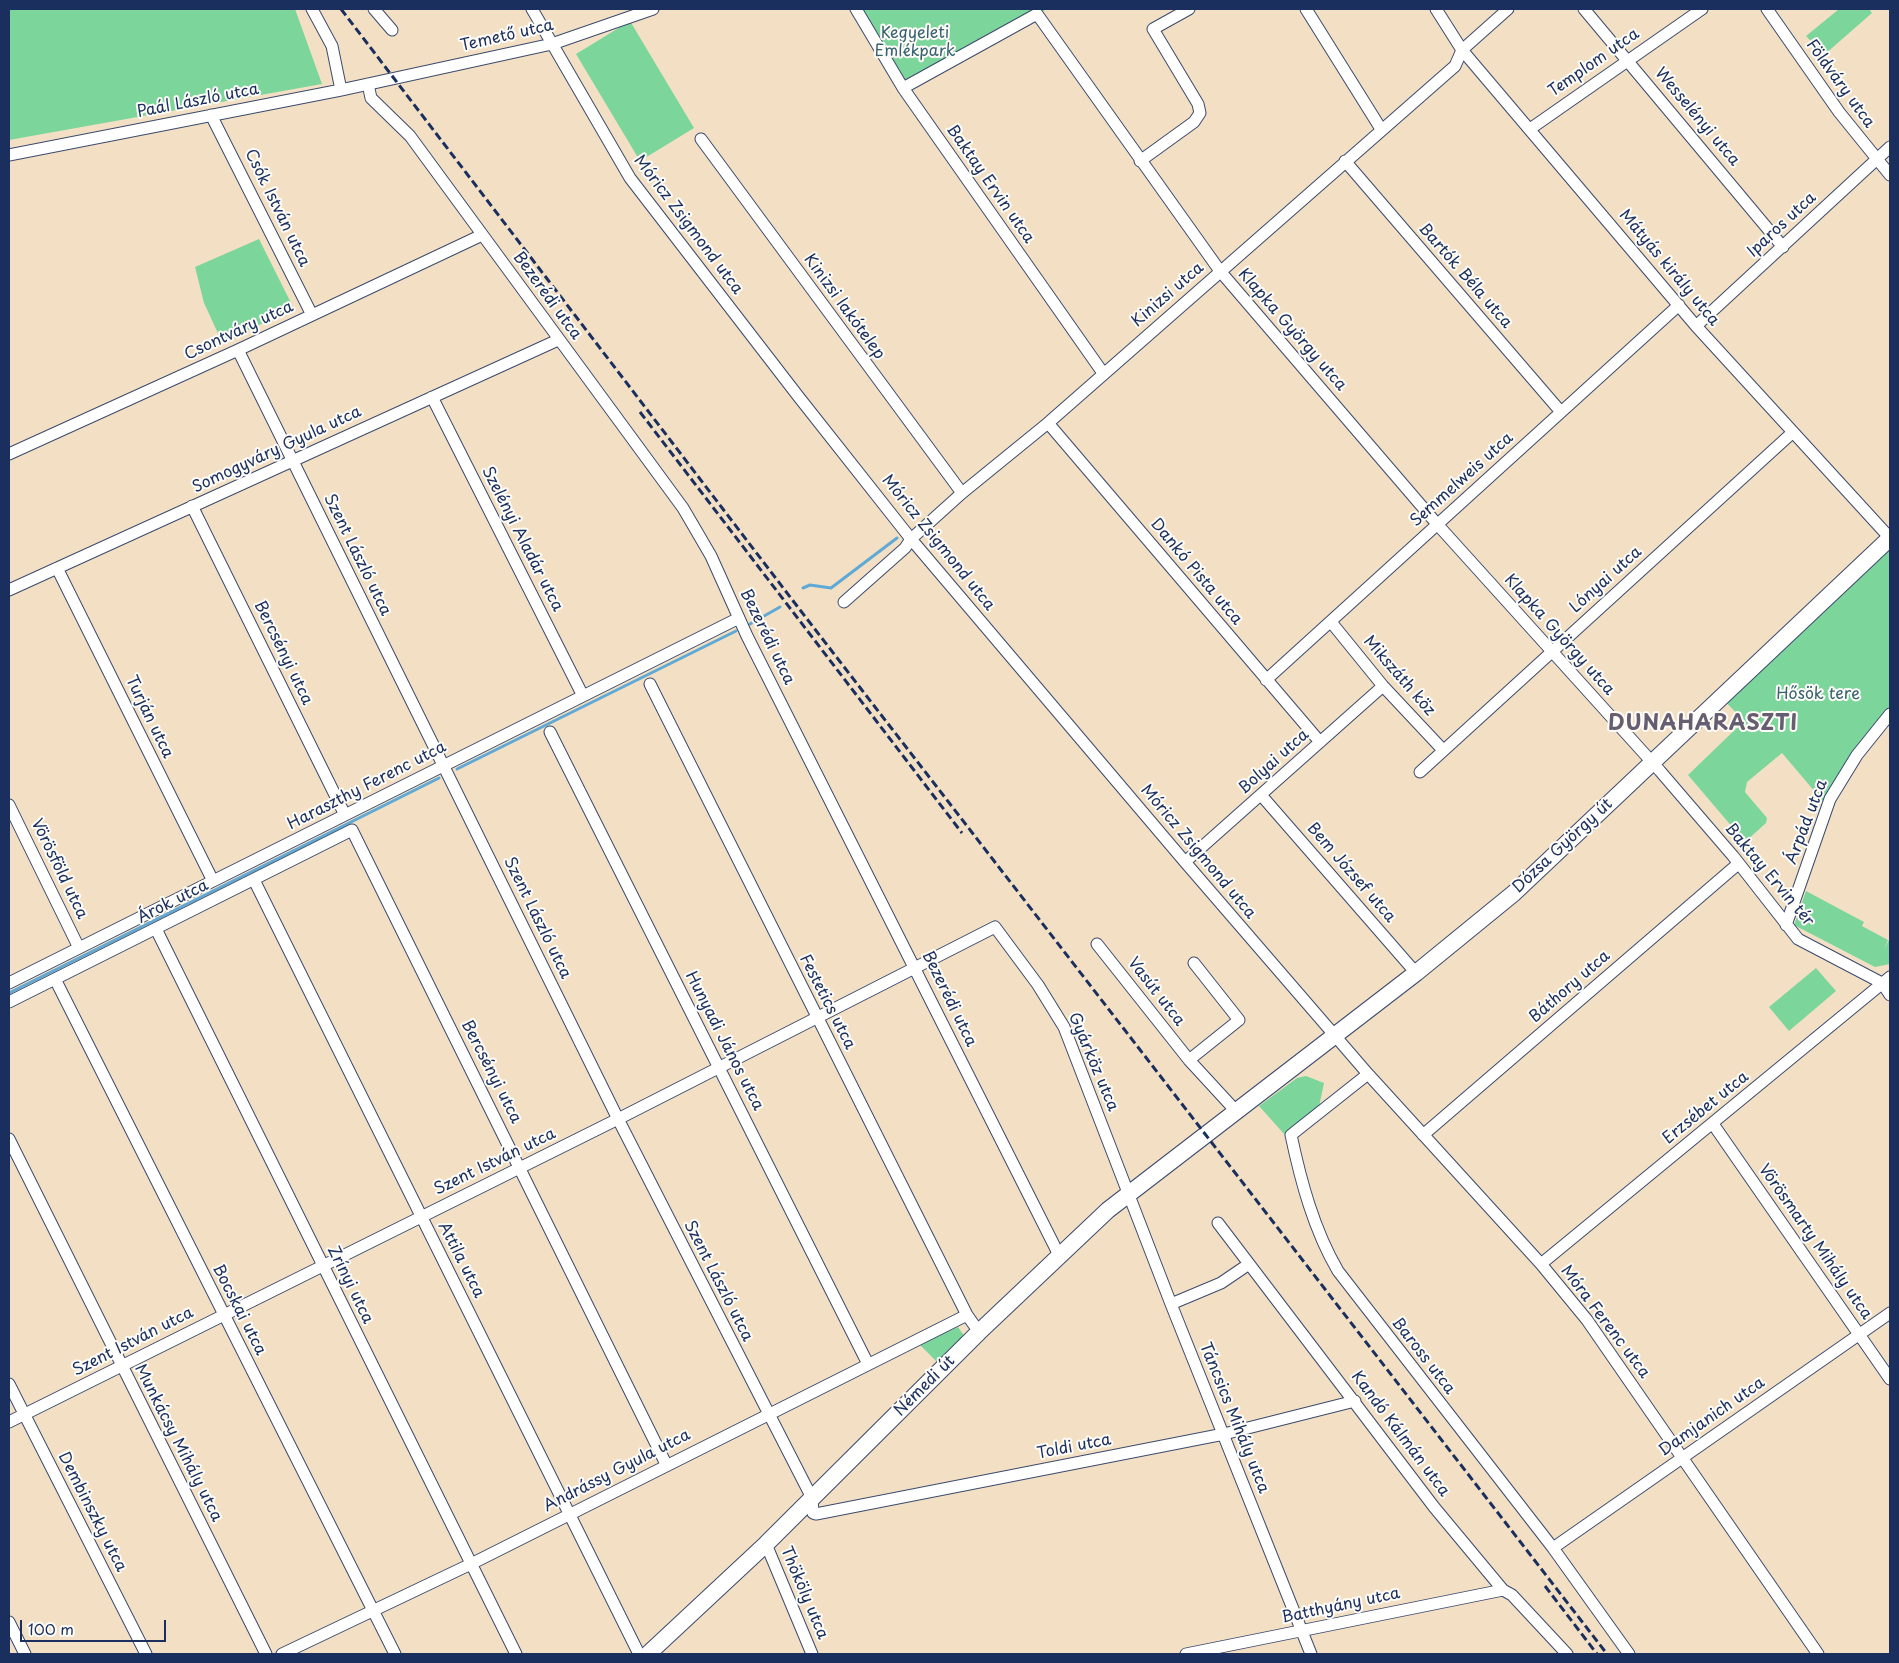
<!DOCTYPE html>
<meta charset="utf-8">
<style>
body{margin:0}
#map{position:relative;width:1899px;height:1663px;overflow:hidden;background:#f3e0c4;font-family:"Playpen Sans",sans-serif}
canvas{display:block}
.frame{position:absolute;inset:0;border:10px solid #1b2f5e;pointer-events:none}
.scale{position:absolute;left:20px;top:1620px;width:146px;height:22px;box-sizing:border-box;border:2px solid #1b2f5e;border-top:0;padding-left:6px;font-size:15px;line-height:18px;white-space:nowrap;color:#1b2f5e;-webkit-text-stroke:4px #fdfcf7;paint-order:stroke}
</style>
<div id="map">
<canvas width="1899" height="1663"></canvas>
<div class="frame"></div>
<div class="scale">100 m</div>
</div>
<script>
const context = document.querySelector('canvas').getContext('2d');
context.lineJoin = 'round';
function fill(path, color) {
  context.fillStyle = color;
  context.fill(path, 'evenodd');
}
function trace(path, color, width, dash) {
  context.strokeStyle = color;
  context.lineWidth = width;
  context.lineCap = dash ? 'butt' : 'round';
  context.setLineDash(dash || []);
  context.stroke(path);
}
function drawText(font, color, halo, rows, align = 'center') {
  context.font = font + ' "Playpen Sans",sans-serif';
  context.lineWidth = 4;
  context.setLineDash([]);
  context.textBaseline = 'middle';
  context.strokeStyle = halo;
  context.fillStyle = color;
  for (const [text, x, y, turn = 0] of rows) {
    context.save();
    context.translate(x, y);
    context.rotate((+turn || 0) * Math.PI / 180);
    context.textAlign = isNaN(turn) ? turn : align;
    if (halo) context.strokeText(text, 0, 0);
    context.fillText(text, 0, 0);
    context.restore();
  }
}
const green = new Path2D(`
 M9,9H295L322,84L9,140Z
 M857,9H1047L903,88Z
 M1839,9H1869L1872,13L1824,55L1806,36Z
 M630,21L694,128L640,161L576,54Z
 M259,239L294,309L222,342L204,303L195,267Z
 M1890,531V714L1827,806L1782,753L1747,782L1745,792L1767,818L1766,823L1745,842L1688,775L1744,721L1720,696Z
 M1806,891L1864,922L1862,926L1888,940L1884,949L1889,940L1890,964L1875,967L1794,925Z
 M1816,968L1836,991L1789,1031L1769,1007Z
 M1306,1076L1324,1083L1319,1107L1285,1135L1259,1106L1297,1078Z
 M958,1327L965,1337L938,1363L919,1344Z`);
const stream = new Path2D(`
 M803,588L810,585L831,588L897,538
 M750,624L780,607
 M457,769L736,631
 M9,993L439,778`);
const minor = new Path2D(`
 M312,9L332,46L341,90
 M374,9L392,30
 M532,9L630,178L798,396L911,539L1185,862L1368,1074L1541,1264L1587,1320L1818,1654
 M856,9L903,88L1103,373
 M1306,9L1381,129
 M1436,9L1462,50L1696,326L1890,538
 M1584,9L1783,247
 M1767,9L1839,112L1890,175
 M368,84L371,98L410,136L683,508L711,556L747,636L1059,1255
 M903,88L1037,14L1220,271L1437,524L1660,771L1733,856L1798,939L1882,983L1890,995
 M211,115L312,315
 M1530,129L1702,9
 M701,139L962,493
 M9,155L341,90L552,44L653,9
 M1140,161L1194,122L1200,113L1198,104L1153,29L1189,9
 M1345,161L1561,412
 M1696,326L1890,147
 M238,350L618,1119L812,1498L813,1513L816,1514L1224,1434L1355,1401
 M432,397L583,696
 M1048,423L1320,742
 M9,454L238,350L482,235
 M192,506L345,815
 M57,568L213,881
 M9,590L558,340
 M844,602L905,548L911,539L962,493L1048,423L1455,66L1462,50L1508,9
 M1331,622L1383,686L1443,750
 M1266,680L1679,305
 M650,684L967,1315L979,1332
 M550,732L868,1364
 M1420,772L1792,433
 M1261,795L1416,973
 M9,805L79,948
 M1185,862L1383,686
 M254,880L639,1654
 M1786,925L1830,799L1857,755L1890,714
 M156,929L516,1654
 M1097,944L1189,1060L1235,1110
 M55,979L395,1654
 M9,983L739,618
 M9,1002L352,830L666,1464
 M1189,1060L1239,1020L1194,963
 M1368,1074L1291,1135C1301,1182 1314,1230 1338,1271L1553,1548L1629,1654
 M1713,1124L1890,1379
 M1423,1135L1738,864
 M9,1139L266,1654
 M1218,1223L1434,1507L1503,1590L1512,1595L1567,1654
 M1541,1264L1890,977
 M1171,1304L1221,1283L1249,1264
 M9,1384L146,1654
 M9,1422L618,1119L995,927L1038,985L1064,1027L1171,1304L1311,1654
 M766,1544L812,1654
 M1553,1548L1890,1313
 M9,1622L25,1654
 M282,1654L471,1564L967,1315
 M1186,1654L1503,1590`);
const secondary = new Path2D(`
 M648,1654L766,1544L979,1332L1108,1210L1416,973L1514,893L1890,538`);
const rail = new Path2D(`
 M341,9L797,606L1607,1654
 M640,412L962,833
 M1545,1586L1597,1654`);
const parkNames = [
 ["Kegyeleti",915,34],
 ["Emlékpark",915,52],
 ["Hősök tere",1818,695]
];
const streetNames = [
 ["Temető utca",507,36,-13],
 ["Templom utca",1594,63,-35],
 ["Földváry utca",1840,84,54],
 ["Paál László utca",198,101,-11],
 ["Wesselényi utca",1697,117,50],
 ["Baktay Ervin utca",990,184,55],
 ["Csók István utca",277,208,64],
 ["Móricz Zsigmond utca",688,225,53],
 ["Iparos utca",1782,225,-43],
 ["Mátyás király utca",1669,268,50],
 ["Bartók Béla utca",1465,276,49],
 ["Kinizsi utca",1168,295,-41],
 ["Bezerédi utca",547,296,54],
 ["Kinizsi lakótelep",844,307,54],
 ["Klapka György utca",1292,330,49],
 ["Csontváry utca",239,331,-25],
 ["Somogyváry Gyula utca",277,450,-25],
 ["Semmelweis utca",1462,480,-42],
 ["Szelényi Aladár utca",522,539,63],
 ["Móricz Zsigmond utca",938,543,51],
 ["Szent László utca",357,555,64],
 ["Dankó Pista utca",1196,572,50],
 ["Lónyai utca",1606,580,-42],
 ["Klapka György utca",1559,635,48],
 ["Bezerédi utca",767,637,64],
 ["Bercsényi utca",283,653,64],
 ["Mikszáth köz",1399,676,49],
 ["Turján utca",149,717,64],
 ["Bolyai utca",1274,762,-42],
 ["Haraszthy Ferenc utca",367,786,-27],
 ["Árpád utca",1807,822,-69],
 ["Dózsa György út",1563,846,-43],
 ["Móricz Zsigmond utca",1198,852,50],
 ["Vörösföld utca",59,869,64],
 ["Bem József utca",1351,873,49],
 ["Baktay Ervin tér",1769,875,50],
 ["Árok utca",173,902,-27],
 ["Szent László utca",537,918,64],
 ["Báthory utca",1570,987,-41],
 ["Vasút utca",1156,992,52],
 ["Bezerédi utca",949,999,64],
 ["Festetics utca",827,1002,63],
 ["Hunyadi János utca",724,1041,63],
 ["Gyárköz utca",1093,1062,67],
 ["Bercsényi utca",491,1072,63],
 ["Erzsébet utca",1706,1108,-39],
 ["Szent István utca",495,1162,-26],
 ["Vörösmarty Mihály utca",1815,1242,55],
 ["Attila utca",461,1260,63],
 ["Szent László utca",718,1281,63],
 ["Zrínyi utca",350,1285,64],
 ["Bocskai utca",239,1310,63],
 ["Móra Ferenc utca",1605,1322,53],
 ["Szent István utca",133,1342,-27],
 ["Baross utca",1423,1356,52],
 ["Némedi út",925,1386,-45],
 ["Damjanich utca",1712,1417,-35],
 ["Táncsics Mihály utca",1234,1418,68],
 ["Kandó Kálmán utca",1400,1434,53],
 ["Munkácsy Mihály utca",178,1443,63],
 ["Toldi utca",1074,1447,-11],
 ["Andrássy Gyula utca",617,1471,-27],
 ["Dembinszky utca",92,1512,63],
 ["Thököly utca",804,1593,67],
 ["Batthyány utca",1341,1606,-12]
];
const districtNames = [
 ["DUNAHARASZTI",1703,724]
];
fill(green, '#7cd69c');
trace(stream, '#5fa9d7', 3);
trace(minor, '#3b4a6d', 13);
trace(secondary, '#3b4a6d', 18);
trace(minor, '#fff', 11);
trace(secondary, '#fff', 16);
trace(rail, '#1b2f5e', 3, [8, 4]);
drawText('16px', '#386171', '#fdfcf7', parkNames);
drawText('16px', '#1b2f5e', '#fdfcf7', streetNames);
context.letterSpacing = '1px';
drawText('bold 21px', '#665d71', '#fdfcf7', districtNames);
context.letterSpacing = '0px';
</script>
